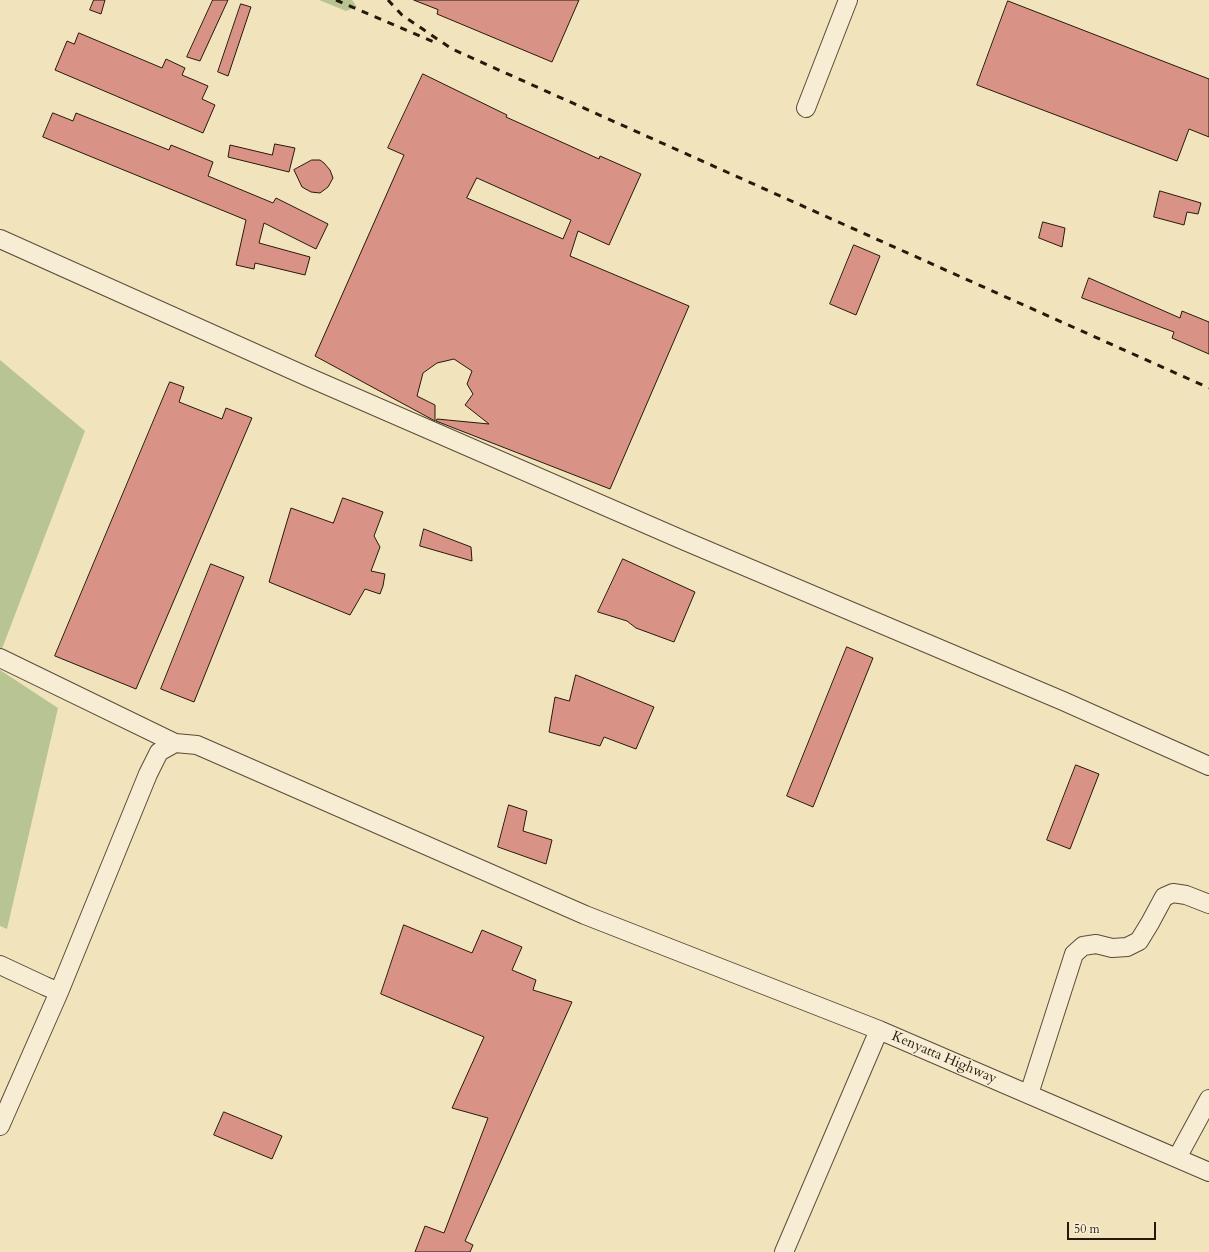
<!DOCTYPE html>
<style>
body{margin:0}
#map{position:relative;width:1209px;height:1252px;overflow:hidden;background:#f1e4bd;font-family:Cardo,serif}
canvas{display:block}
.scale{position:absolute;left:1067px;top:1222px;width:89px;height:18px;box-sizing:border-box;border:2px solid #27190a;border-top:0;padding-left:5px;font-size:12px;line-height:14px;white-space:nowrap;color:#27190a;-webkit-text-stroke:3px #f6edd4;paint-order:stroke}
</style>
<div id="map">
<canvas width="1209" height="1252"></canvas>
<div class="scale">50 m</div>
</div>
<script>
const context = document.querySelector('canvas').getContext('2d');
context.lineJoin = 'round';
function fill(path, color) {
  context.fillStyle = color;
  context.fill(path, 'evenodd');
}
function trace(path, color, width, dash) {
  context.strokeStyle = color;
  context.lineWidth = width;
  context.lineCap = dash ? 'butt' : 'round';
  context.setLineDash(dash || []);
  context.stroke(path);
}
function drawText(font, color, halo, rows, align = 'center') {
  context.font = font + ' Cardo,serif';
  context.lineWidth = 3;
  context.setLineDash([]);
  context.textBaseline = 'middle';
  context.strokeStyle = halo;
  context.fillStyle = color;
  for (const [text, x, y, turn = 0] of rows) {
    context.save();
    context.translate(x, y);
    context.rotate((+turn || 0) * Math.PI / 180);
    context.textAlign = isNaN(turn) ? turn : align;
    if (halo) context.strokeText(text, 0, 0);
    context.fillText(text, 0, 0);
    context.restore();
  }
}
const green = new Path2D(`
 M319,0H352L357,7L346,11Z
 M0,360L85,431L0,654Z
 M0,670L58,708L7,929L0,926Z`);
const building = new Path2D(`
 M94,0H105L101,14L90,10Z
 M213,0H228L200,61L187,57Z
 M414,0H579L552,62L437,14L438,10Z
 M1008,1L1209,79V137L1189,129L1177,161L977,85Z
 M241,4L251,7L228,76L218,72Z
 M79,33L162,68L166,59L185,68L182,75L208,86L202,99L215,105L203,133L55,70L67,41L74,44Z
 M423,74L507,115L506,117L599,159L600,156L641,174L609,245L578,231L570,256L689,306L610,489L436,421L437,419L489,424L465,405L473,394L467,384L472,371L454,359L437,363L423,373L417,396L435,405V421L315,356L404,155L388,148ZM477,178L571,220L563,239L467,198Z
 M53,113L73,121L76,113L169,150L171,145L213,162L208,176L273,203L276,198L328,224L316,249L264,223L259,243L310,257L305,275L255,263L254,269L236,265L246,220L43,137Z
 M275,144L295,148L289,172L228,157L230,145L272,155Z
 M312,160H320L324,163L330,170L333,178L328,187L320,193L311,192L302,187L294,170Z
 M1160,191L1201,203L1198,214L1187,212L1184,225L1154,217Z
 M1043,222L1065,228L1062,247L1039,238Z
 M854,245L880,256L856,315L830,304Z
 M1089,278L1180,318L1182,311L1209,322V354L1172,338L1174,332L1082,298Z
 M170,382L184,387L179,402L222,419L226,408L252,418L136,689L55,656Z
 M343,498L383,512L374,536L380,547L371,571L385,574L383,586L380,594L365,589L350,615L269,582L291,508L333,523Z
 M424,529L471,547L472,561L420,546Z
 M623,559L695,592L674,642L636,628L627,621L598,612Z
 M211,564L244,577L194,702L161,689Z
 M847,647L873,658L813,807L787,796Z
 M576,675L654,707L636,749L604,737L600,746L549,732L555,697L569,701Z
 M1076,765L1099,774L1070,849L1047,840Z
 M509,805L527,811L523,831L552,840L546,864L498,847Z
 M404,925L472,953L482,930L522,947L512,970L536,980L533,990L572,1002L465,1241L473,1245L470,1252H415L425,1226L444,1233L488,1118L452,1108L484,1037L381,994Z
 M224,1112L282,1136L272,1159L214,1135Z`);
const minor = new Path2D(`
 M806,108L848,0
 M0,239L308,377L685,541L1063,701L1209,766
 M0,658L175,743
 M0,965L45,986L59,992
 M1029,1094L1074,954L1083,946L1096,944L1112,948L1127,947L1139,941L1150,923L1164,897L1173,893L1186,895L1209,904
 M0,1126L59,992L148,774L159,752L175,743L197,745L585,915L879,1030
 M1177,1158L1209,1099
 M784,1252L879,1030L1209,1172`);
const rail = new Path2D(`
 M336,0L434,42
 M388,0L402,15L452,49L1209,388`);
const streetNames = [
 ["Kenyatta Highway",944,1058,23]
];
fill(green, '#b8c593');
fill(building, '#d99386');
trace(building, '#27190a', 1);
trace(minor, '#5a4c37', 20);
trace(minor, '#f6edd4', 18);
trace(rail, '#27190a', 3, [7, 7]);
drawText('14px', '#27190a', '#f6edd4', streetNames);
</script>
